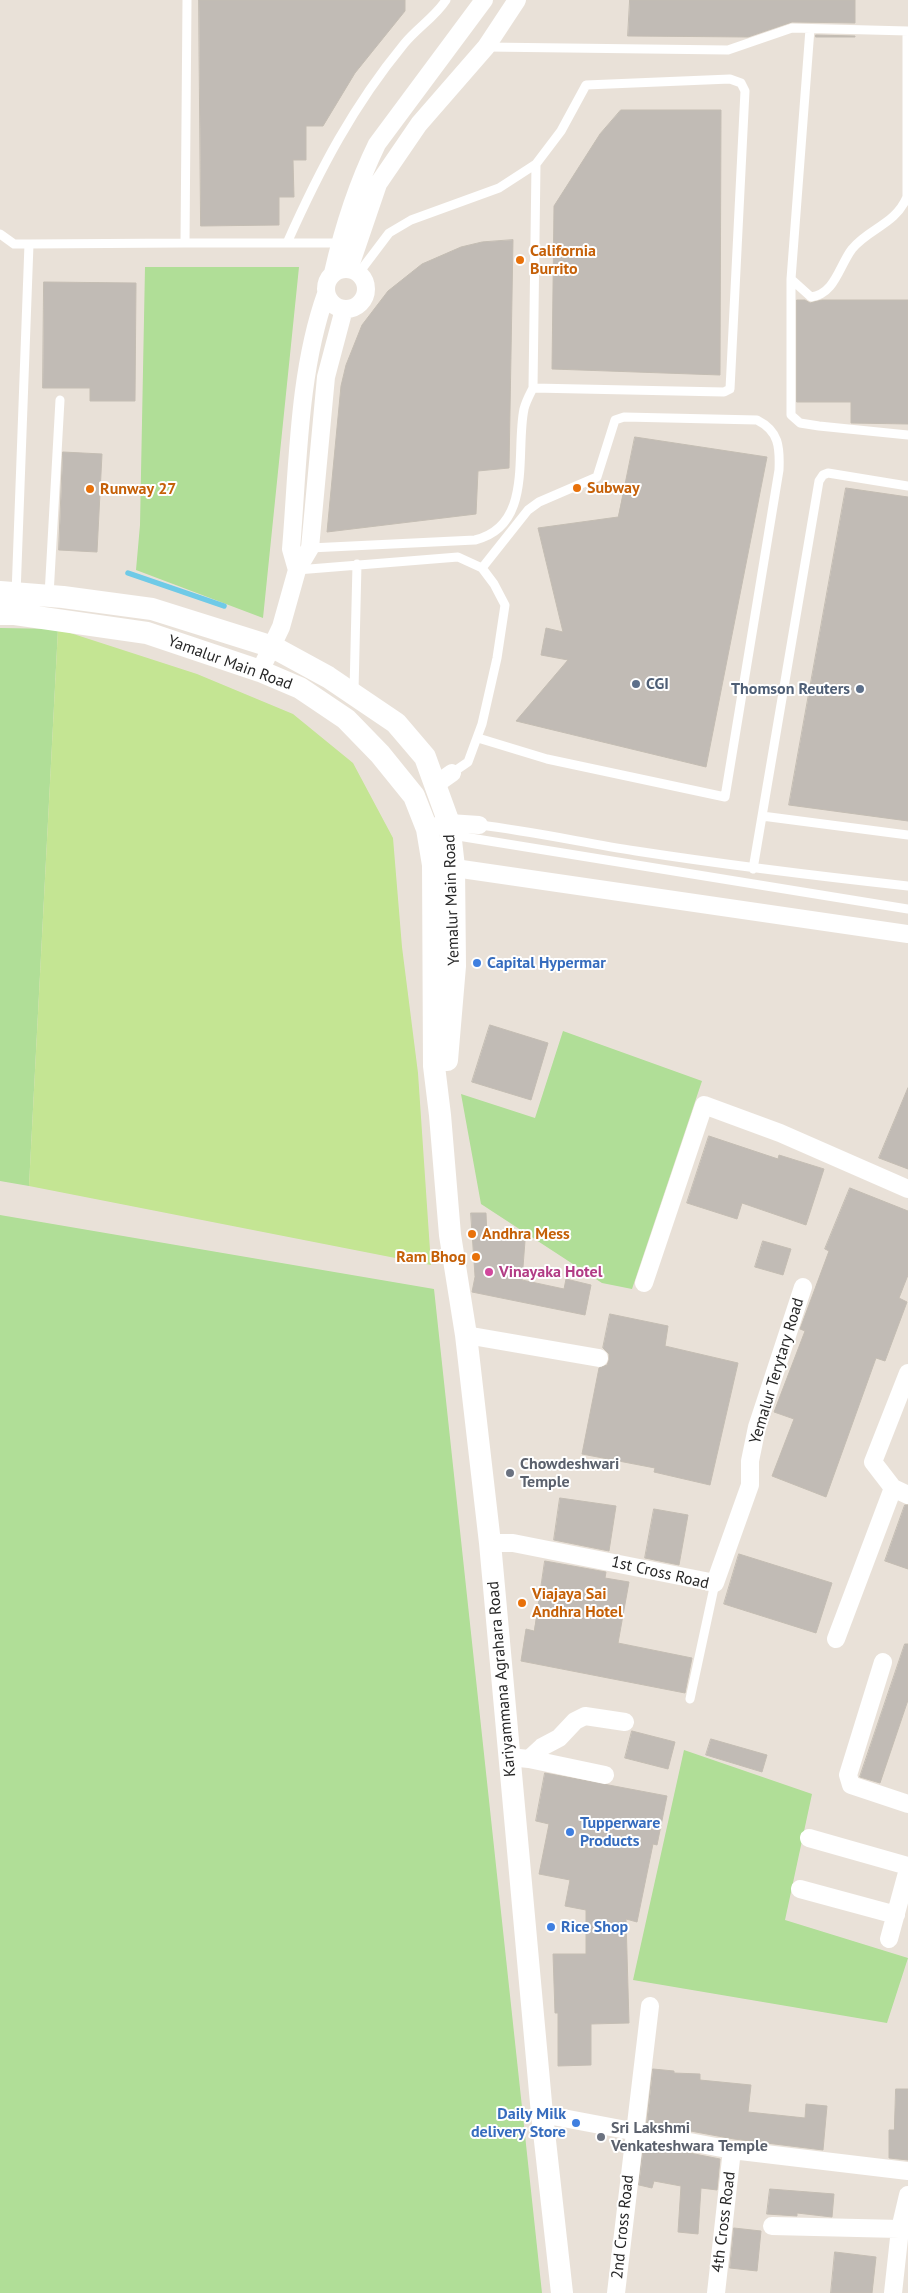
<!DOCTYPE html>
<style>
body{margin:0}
canvas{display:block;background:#e9e1d8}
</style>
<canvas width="908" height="2293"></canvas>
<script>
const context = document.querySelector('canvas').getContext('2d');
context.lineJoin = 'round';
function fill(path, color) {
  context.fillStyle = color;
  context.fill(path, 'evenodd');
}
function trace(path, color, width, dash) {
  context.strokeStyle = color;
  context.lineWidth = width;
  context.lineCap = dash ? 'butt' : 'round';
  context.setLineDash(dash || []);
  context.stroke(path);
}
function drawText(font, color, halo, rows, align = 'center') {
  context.font = font + ' "PT Sans",sans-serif';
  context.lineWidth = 4;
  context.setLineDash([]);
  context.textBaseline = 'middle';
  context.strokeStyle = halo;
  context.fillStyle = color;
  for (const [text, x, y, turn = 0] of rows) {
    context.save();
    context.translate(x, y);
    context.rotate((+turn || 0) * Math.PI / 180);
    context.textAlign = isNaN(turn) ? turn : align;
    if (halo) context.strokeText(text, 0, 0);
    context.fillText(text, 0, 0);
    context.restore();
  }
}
const green = new Path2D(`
 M145,267H299L263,618L136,570L140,525Z
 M0,628L58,629L29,1186L0,1181Z
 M563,1031L702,1081L632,1289L602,1283L481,1204L461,1094L535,1118Z
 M0,1215L434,1289L542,2293H0Z
 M684,1750L812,1794L785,1920L908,1958L887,2023L633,1980Z`);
const pitch = new Path2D(`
 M58,629L197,674L293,714L353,763L393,838L402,947L418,1073L431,1265L29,1186Z`);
const stream = new Path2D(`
 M128,573L224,606`);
const building = new Path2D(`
 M199,0H405V11L355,73L323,126H306V160H293L294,197H279V225L201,226Z
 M630,0H855V23L792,22L748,37L628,36Z
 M816,35L855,36V37H816Z
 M621,110H721L720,375L552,369L554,206L600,134Z
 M513,240L509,468L478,471L476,514L327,532L341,386L346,365L362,325L388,291L422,264L461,247L482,242Z
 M44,282L136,283L135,401H90V388H43Z
 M797,300H805L810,303L822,300H908V424L851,423V402H797Z
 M635,437L767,457L706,767L516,721L568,660L541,655L546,628L563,632L538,528L618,517Z
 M63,452L102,454L97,552L59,550Z
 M846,488L908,497V821L789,805Z
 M490,1025L548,1043L531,1100L472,1082Z
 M908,1088V1169L879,1158Z
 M709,1136L778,1159L779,1155L824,1169L806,1225L742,1203L737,1219L687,1203Z
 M850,1188L908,1211V1275L899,1298L907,1302L885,1361L876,1358L826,1497L772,1476L794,1419L774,1412L805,1331L800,1329L829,1251L825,1249Z
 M471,1213H486L487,1237L525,1241L522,1280L564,1289L566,1279L591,1285L585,1315L472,1292L475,1277Z
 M763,1241L791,1249L783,1275L755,1267Z
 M610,1314L668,1326L665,1346L738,1363L710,1485L654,1472L655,1468L582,1454L599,1368L607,1365L609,1360V1354L603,1348Z
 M560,1498L616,1506L609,1551L554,1540Z
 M905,1505H908V1569L885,1561Z
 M654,1509L688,1515L679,1565L645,1558Z
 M739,1554L832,1583L816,1633L724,1604Z
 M545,1561L606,1572L605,1578L629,1582L618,1643L692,1658L685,1693L521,1661L526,1629L534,1631Z
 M905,1644H908V1700L880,1783L860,1777Z
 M632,1731L675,1742L668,1769L625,1758Z
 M711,1739L767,1755L762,1772L706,1755Z
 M545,1773L667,1796L657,1845L653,1844L637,1922L626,1919L629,2023L591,2024V2065L558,2066V2013H555L553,1954H586V1910L565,1906L570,1880L539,1874L549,1824L536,1821Z
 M653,2069L674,2071V2073L700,2074V2080L751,2085L748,2112L805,2118L806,2104L827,2106L823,2150L734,2139L647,2123Z
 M896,2089H908V2160L889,2158V2130H894Z
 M644,2144L720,2159L717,2190L701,2188L698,2234L678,2232L681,2186L654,2181L652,2188L639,2185Z
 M770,2189L834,2194L832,2217L797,2213V2216L767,2214Z
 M734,2228L761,2231L757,2271L730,2268Z
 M835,2252L876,2257L872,2293H831Z`);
const service = new Path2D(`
 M187,0L185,243H340
 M810,29L791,279L811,297C835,294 839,266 852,249C869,228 895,225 907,197V31
 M486,47L728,50L792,28L908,31
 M0,234L14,244H29L16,594
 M287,243C320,169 353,106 404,44C417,28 435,17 446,0
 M29,244L185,243
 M358,274L389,233L411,220L499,188L536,164L561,131L586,85L730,79L741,83L745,91L730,389L724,392L533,388L536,164
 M791,279V415L800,423L819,426L908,435
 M310,548L475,540C534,526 515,452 524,409C526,401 530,394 533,388
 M297,570L458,557L482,568L494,584L505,605L497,658L482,724L468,762L452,773
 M49,595L60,400
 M354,691L357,564
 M478,738L547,759L725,797L779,470C780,447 779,431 757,420L624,417L615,420L597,477L539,502L528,510L482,568
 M762,816L908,835
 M479,825C532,831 584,843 636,851C727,865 817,876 908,886
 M452,835L908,909
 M753,869L819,481L823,475L828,473L908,486
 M690,1699L715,1583`);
const minor = new Path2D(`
 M326 289a20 20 0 1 1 40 0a20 20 0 1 1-40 0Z
 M349,269L378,184L419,124L486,47L517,0
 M333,273C343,229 357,185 377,144L484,0
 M297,570L291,549C298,467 298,372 326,294
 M260,671L281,627L297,570L310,548L326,377L344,309
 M435,785L452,773
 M437,826L449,823L479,825
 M441,866L908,934
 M644,1283L704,1105L780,1133L908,1189
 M466,1335L599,1358
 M908,1373L873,1462L893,1488L908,1495
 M490,1543H513L715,1583L750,1485V1461L757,1427L803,1287
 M836,1639L893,1488
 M883,1662L848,1775L851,1785L908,1804
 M509,1757L529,1759L542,1747L559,1738L575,1721L585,1716L625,1722
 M529,1759L605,1775
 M809,1838L908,1866
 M800,1889L896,1915
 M889,1939L908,1869
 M542,2114L732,2150L908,2171
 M772,2226L900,2229
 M616,2293L650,2006
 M716,2293L732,2150
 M893,2293L900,2229L908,2195`);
const tertiary = new Path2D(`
 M0,592L63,597L152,609L273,647L328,677L396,723L425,757L449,823L454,867L455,966L447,1060
 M0,614H15L147,633L260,671L300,688L346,719L380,754L414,796L427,829L433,865L434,1066L440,1115L450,1235L466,1335L490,1543L542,2114L562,2293`);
const markers = [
 [520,260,5,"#e8710a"],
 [577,488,5,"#e8710a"],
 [90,489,5,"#e8710a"],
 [636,684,5,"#5c6f8a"],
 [860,689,5,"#5c6f8a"],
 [477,963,5,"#3f7fe0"],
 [472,1234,5,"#e8710a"],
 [476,1257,5,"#e8710a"],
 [489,1272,5,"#d1479c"],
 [510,1473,5,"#6b7280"],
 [522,1603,5,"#e8710a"],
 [570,1832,5,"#3f7fe0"],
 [551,1927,5,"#3f7fe0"],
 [576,2123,5,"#3f7fe0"],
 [601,2137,5,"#6b7280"]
];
const foodNames = [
 ["California",530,251],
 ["Burrito",530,269],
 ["Subway",587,488],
 ["Runway 27",100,489],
 ["Andhra Mess",482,1234],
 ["Ram Bhog",466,1257,"right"],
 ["Viajaya Sai",532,1594],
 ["Andhra Hotel",532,1612]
];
const streetNames = [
 ["Yamalur Main Road",230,663,20],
 ["Yemalur Main Road",452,900,-92],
 ["Yemalur Terytary Road",777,1371,-73],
 ["1st Cross Road",660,1573,13],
 ["Kariyammana Agrahara Road",502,1679,-95],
 ["4th Cross Road",724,2222,-83],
 ["2nd Cross Road",623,2227,-84]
];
const serviceNames = [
 ["CGI",646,684],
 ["Thomson Reuters",850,689,"right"]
];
const shopNames = [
 ["Capital Hypermar",487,963],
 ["Tupperware",580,1823],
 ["Products",580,1841],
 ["Rice Shop",561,1927],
 ["Daily Milk",566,2114,"right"],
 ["delivery Store",566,2132,"right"]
];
const hotelNames = [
 ["Vinayaka Hotel",499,1272]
];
const worshipNames = [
 ["Chowdeshwari",520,1464],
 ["Temple",520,1482],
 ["Sri Lakshmi",611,2128],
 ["Venkateshwara Temple",611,2146]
];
fill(green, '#b0de97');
fill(pitch, '#c4e593');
trace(stream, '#6fcae7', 5.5);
fill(building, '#c1bbb5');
trace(building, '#c4bdb3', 1);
trace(service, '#fff', 9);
trace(minor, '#fff', 18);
trace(tertiary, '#fff', 22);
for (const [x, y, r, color] of markers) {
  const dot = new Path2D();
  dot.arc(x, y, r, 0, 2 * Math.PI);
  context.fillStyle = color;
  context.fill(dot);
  trace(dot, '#fff', 2);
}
drawText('bold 16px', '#c56008', '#fff', foodNames, 'left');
drawText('16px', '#272727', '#fff', streetNames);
drawText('bold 16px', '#4e5e75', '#fff', serviceNames, 'left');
drawText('bold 16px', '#366cbe', '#fff', shopNames, 'left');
drawText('bold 16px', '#b23c85', '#fff', hotelNames, 'left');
drawText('bold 16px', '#5b616d', '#fff', worshipNames, 'left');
</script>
